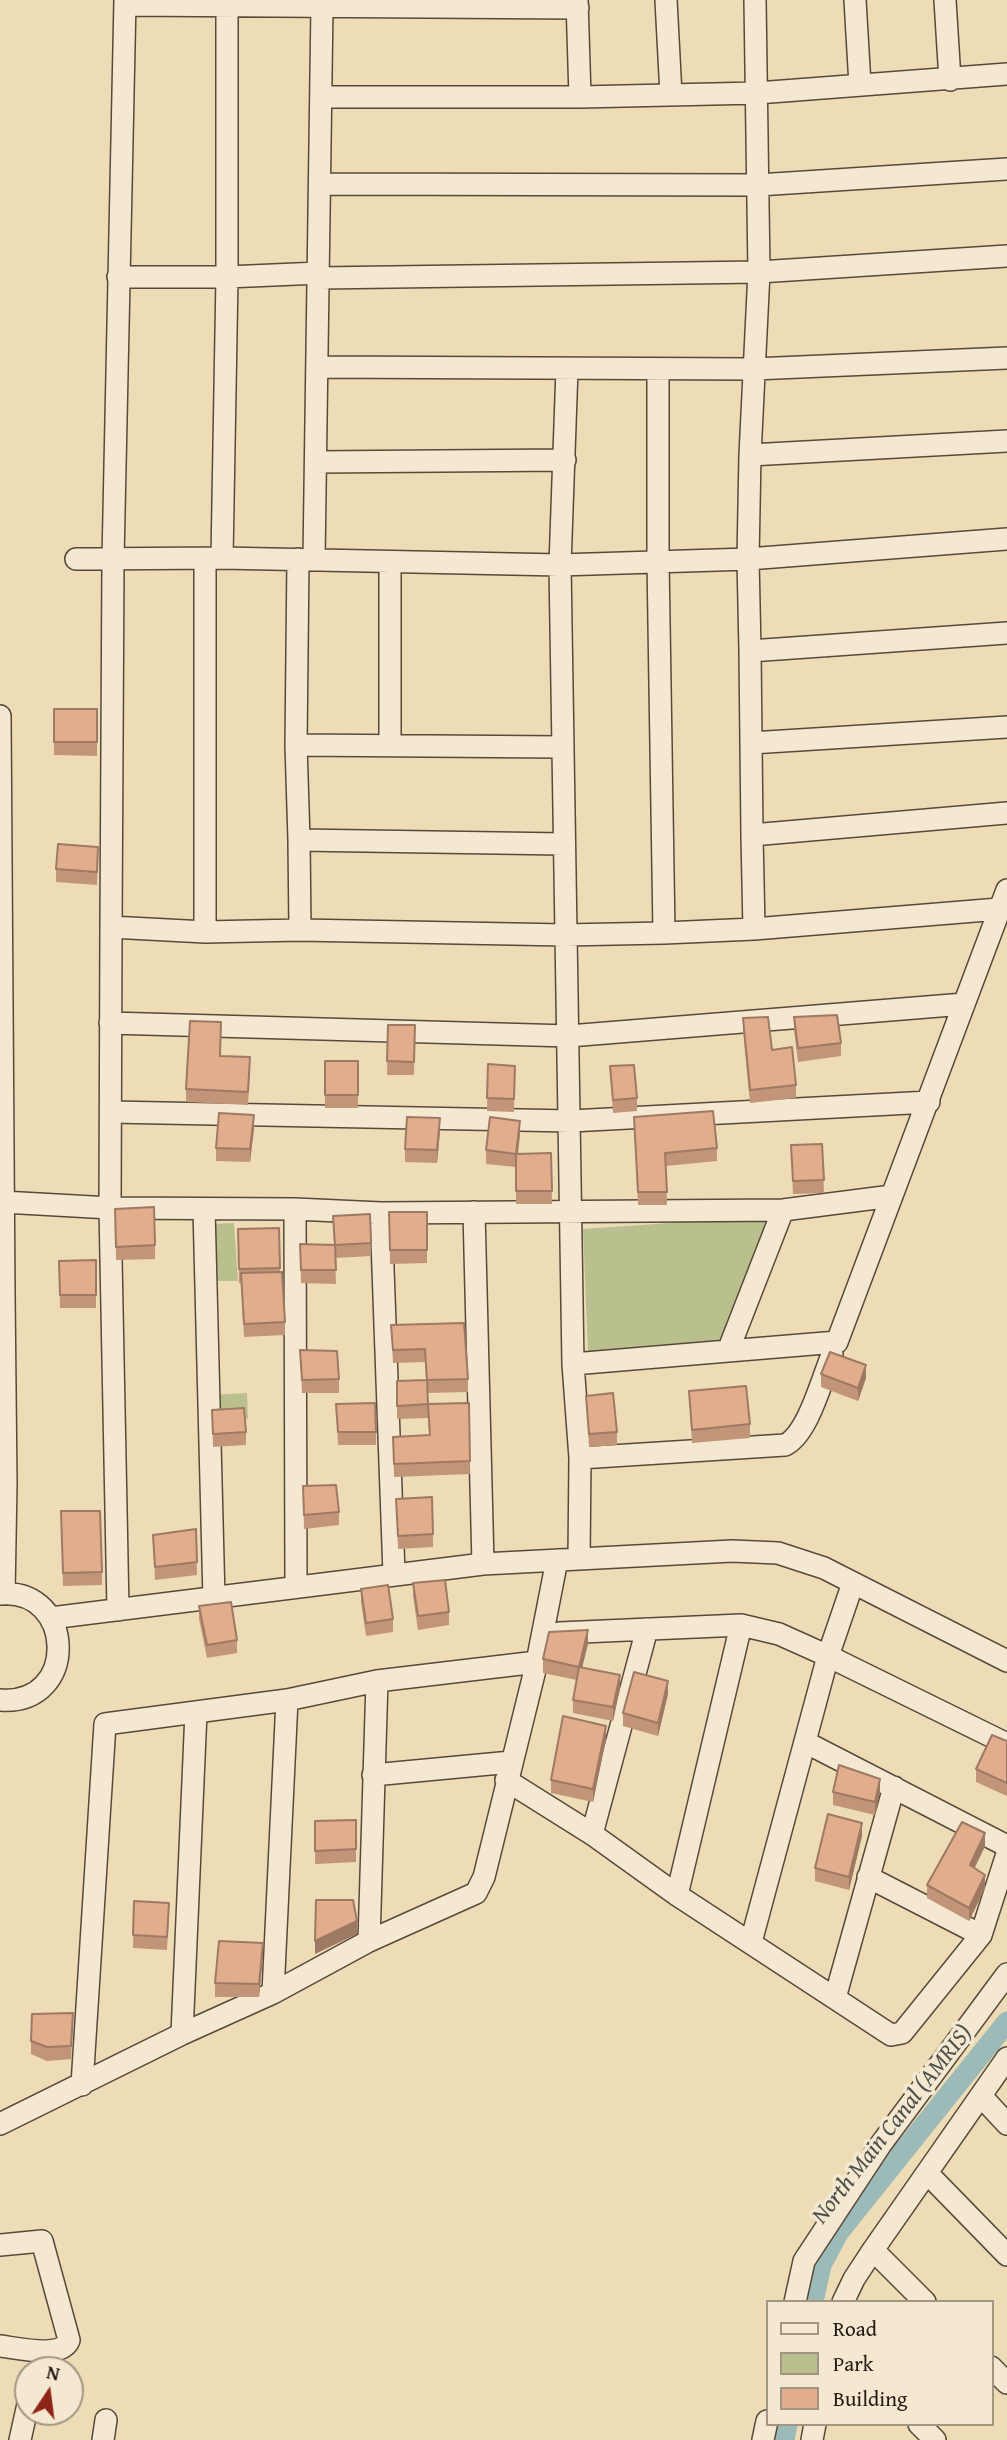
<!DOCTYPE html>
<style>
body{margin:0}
#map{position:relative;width:1007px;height:2440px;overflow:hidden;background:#eedcb6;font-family:"Gentium Book Plus",serif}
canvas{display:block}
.legend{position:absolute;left:766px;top:2300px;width:228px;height:126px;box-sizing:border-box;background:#f4e8d0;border:2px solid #a29584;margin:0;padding:9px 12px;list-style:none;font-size:21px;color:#261812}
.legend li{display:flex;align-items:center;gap:14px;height:35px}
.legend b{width:35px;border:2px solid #a29584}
.north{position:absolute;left:14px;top:2356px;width:70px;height:70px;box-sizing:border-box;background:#f4e8d0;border:2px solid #a29584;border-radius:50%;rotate:13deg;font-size:19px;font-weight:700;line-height:28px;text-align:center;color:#261812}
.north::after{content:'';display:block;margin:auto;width:24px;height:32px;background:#8f2418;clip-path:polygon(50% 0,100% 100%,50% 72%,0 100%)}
</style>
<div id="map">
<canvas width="1007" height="2440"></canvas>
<ul class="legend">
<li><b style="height:9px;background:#f4e8d0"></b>Road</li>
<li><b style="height:19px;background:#b9c08e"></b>Park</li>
<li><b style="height:19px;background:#e2ad8d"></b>Building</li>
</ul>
<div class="north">N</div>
</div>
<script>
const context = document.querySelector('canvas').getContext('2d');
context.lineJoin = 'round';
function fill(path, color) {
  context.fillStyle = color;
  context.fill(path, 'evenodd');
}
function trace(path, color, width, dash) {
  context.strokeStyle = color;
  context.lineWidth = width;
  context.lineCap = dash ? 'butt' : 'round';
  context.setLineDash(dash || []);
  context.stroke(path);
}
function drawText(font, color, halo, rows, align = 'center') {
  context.font = font + ' "Gentium Book Plus",serif';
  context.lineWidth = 7;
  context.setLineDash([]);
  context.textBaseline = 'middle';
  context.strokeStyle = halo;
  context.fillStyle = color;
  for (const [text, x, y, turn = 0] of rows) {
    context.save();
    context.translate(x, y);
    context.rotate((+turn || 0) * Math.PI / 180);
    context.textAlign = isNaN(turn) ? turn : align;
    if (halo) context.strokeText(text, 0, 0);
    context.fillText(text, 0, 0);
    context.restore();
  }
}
const green = new Path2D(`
 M771,1216L721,1345L588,1354L583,1229Z
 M234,1223L238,1281H211L209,1224Z
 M247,1393L248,1419L213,1422L212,1395Z`);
const canal = new Path2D(`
 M813,2302L821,2265L838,2233L1007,2022
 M784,2440L787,2424`);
const street = new Path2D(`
 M577,0L580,97
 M666,0L671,95
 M755,0L759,272L750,455L748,559L750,651L1007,633
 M855,0L860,85
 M945,0L950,80
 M125,5L578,8
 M321,97H580L757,93L1007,74
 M321,184L758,185L1007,169
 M118,277H227L319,273
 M319,278L759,272L1007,256
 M318,367L754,369L1007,358
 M567,369L560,565L573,1364L580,1458L579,1559
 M658,369V561L664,933L754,929
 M750,455L1007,441
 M316,462L565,460
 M222,558L227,277V6
 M76,559L222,558L560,565L748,559L1007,539
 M314,559L322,6
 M750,651L751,743L1007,727
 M0,716L4,1294
 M751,743L752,835L1007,813
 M296,745L298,559
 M390,745V562
 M562,747L296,745L299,840L563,844
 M752,835L754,929L999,909
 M299,840L300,930
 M111,927L113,559L125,0
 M205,932V558
 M110,1023L569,1036L964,1004
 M111,1112L571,1121L929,1102
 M3,1202L110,1208L295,1209L381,1213L783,1210L892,1196
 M204,1209L214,1599
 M295,1209L296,1587
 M783,1210L728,1351L837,1342L1007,890
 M474,1212L483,1564
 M381,1213L394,1574
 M0,1294H4L6,1484L4,1594
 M573,1364L728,1351
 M580,1458L785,1445C808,1434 822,1379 832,1355
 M0,1594C75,1587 80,1706 0,1700
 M118,1610L110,1208L111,927L205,932L300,930L565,935L664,933
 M51,1618L483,1564L732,1551L778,1553L824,1568L1007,1661
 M559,1633L741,1625L779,1634L828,1656L1007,1744
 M805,1742L1007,1846
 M373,1775L511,1762
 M506,1780L592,1834L677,1895L891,2035L902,2033L981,1935L1007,1854
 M592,1834L647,1629
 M868,1877L981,1935
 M677,1895L741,1625
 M369,1941L377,1681
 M751,1942L828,1656L853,1583
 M273,1993L287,1700
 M835,1998L894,1787
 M182,2034L196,1712
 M82,2085L105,1724L287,1700L377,1681L537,1662
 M981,2096L1007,2124
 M0,2124L182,2034L273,1993L369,1941L476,1893L484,1877L537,1662L557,1560
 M928,2174L1007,2255
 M0,2245L42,2241L69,2340C62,2359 17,2348 0,2346
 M873,2250L925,2302
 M795,2302L804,2261L881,2144L1007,1974
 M843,2302L854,2279L873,2250L1007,2058
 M991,2367L1007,2383
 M919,2424L935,2440
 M20,2440L28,2404
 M103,2440L106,2420
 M763,2440L767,2421
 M812,2440L815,2424`);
const wall = new Path2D(`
 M54,709H97V756L54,755Z
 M98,860L97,885L56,882V869Z
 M794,1017L841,1043V1056L798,1062L794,1030Z
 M743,1018L772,1050L796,1085V1098L750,1103L743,1031Z
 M388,1025L415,1038L414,1075H387Z
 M325,1061H358V1108H325Z
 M488,1064L515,1066L514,1112L487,1111Z
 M610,1066L637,1098V1111L613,1113Z
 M250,1070L248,1105L186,1102V1089Z
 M634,1117L717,1148V1161L666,1166L667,1205H638Z
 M254,1128L250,1162L216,1161V1148Z
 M440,1131L437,1163L405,1162V1149Z
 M520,1134L518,1154L551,1153L552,1204H516V1167L486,1164V1150Z
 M822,1144L824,1193L793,1194L791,1145Z
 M115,1209L155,1245V1259L116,1260Z
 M389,1212H427V1263L390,1264Z
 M370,1214L371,1256L335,1258L336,1284L301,1283L300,1244L334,1245L333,1216Z
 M279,1228L280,1272L285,1322V1335L244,1337L241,1283H239L238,1229Z
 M96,1260V1308H60L59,1261Z
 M391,1325L468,1379V1392L428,1393V1404L469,1403L470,1474L394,1477L393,1437L429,1435L428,1418L397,1419V1381L426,1380L425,1362L393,1363Z
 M300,1350L339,1379V1393H302Z
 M821,1374L866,1378L858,1401L821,1387Z
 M689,1391L750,1424V1438L692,1443Z
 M586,1396L617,1432V1445L589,1447Z
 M336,1404L376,1432V1445H338Z
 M212,1410L246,1432V1445L213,1447Z
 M303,1486L339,1512V1525L304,1529Z
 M396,1499L433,1534V1547L398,1549Z
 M61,1524L102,1572V1585L63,1586Z
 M196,1529L197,1575L155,1580L153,1535Z
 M413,1583L449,1612V1625L418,1630L413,1596Z
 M361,1589L393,1619V1632L366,1636L361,1602Z
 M199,1606L237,1640V1653L207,1658L199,1619Z
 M588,1644L582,1667L620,1688L613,1721L573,1713V1700L577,1680L543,1673V1659Z
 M668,1694L658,1736L623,1726V1713Z
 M606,1739L593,1802L551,1793V1780Z
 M1007,1741V1796L976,1782V1769Z
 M833,1792H880L875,1815L833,1805Z
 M356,1820V1862L315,1864V1821Z
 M862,1836L849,1890L815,1881V1868Z
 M985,1846L974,1868L985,1888L969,1921L927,1898V1885Z
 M134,1901L169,1916L167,1950L133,1948Z
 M263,1956L259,1997H215V1983Z
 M73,2026L71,2059L47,2061L31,2054V2041Z`);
const shadedWall = new Path2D(`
 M254,1115V1128L250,1162V1149Z
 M440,1118V1131L437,1163V1150Z
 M520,1121V1134L516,1166V1154Z
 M866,1365V1378L858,1401V1388Z
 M588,1630V1644L579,1680V1667Z
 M620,1675V1688L613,1721V1707Z
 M668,1681V1694L658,1736V1723Z
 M606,1726V1739L593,1802V1789Z
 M880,1779V1792L875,1815V1802Z
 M862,1823V1836L849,1890V1877Z
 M985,1833V1846L970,1878V1865Z
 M985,1875V1888L969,1921V1908Z
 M357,1921V1934L315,1954V1941Z
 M263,1943V1956L259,1997V1984Z`);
const building = new Path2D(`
 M54,709H97V742H54Z
 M58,844L98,847L97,872L56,869Z
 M837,1015L841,1043L798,1048L794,1017Z
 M768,1017L772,1050L792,1047L796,1085L750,1090L743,1018Z
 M190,1021L221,1022L220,1056L250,1057L248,1092L186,1089Z
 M388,1025H415L414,1062L387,1061Z
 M325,1061H358V1095H325Z
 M488,1064L515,1066L514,1099L487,1098Z
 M634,1065L637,1098L613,1100L610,1066Z
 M713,1111L717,1148L665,1153L667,1192H638L634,1117Z
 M219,1113L254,1115L250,1149L216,1148Z
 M407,1117L440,1118L437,1150L405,1149Z
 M490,1117L520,1121L516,1154L486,1150Z
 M822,1144L824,1180L793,1181L791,1145Z
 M551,1153L552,1191H516V1154Z
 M154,1207L155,1245L116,1247L115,1209Z
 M389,1212H427V1250H390Z
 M370,1214L371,1243L335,1245L333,1216Z
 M279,1228L280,1268L239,1269L238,1229Z
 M300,1244L335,1245L336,1270H301Z
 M96,1260V1295H60L59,1261Z
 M282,1272L285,1322L244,1324L241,1273Z
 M464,1323L468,1379L427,1380L428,1404L469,1403L470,1461L394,1464L393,1437L430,1435L428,1404L397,1406V1381L427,1380L425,1349L393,1350L391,1325Z
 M300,1350L337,1351L339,1379L302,1380Z
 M830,1352L866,1365L858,1388L821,1374Z
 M746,1386L750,1424L692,1430L689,1391Z
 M613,1393L617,1432L589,1434L586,1396Z
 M375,1403L376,1432H338L336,1404Z
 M244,1408L246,1432L213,1434L212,1410Z
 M336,1485L339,1512L304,1515L303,1486Z
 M432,1497L433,1534L398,1536L396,1499Z
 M61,1511H100L102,1572L63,1573Z
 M196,1529L197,1562L155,1567L153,1535Z
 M445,1580L449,1612L418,1616L413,1583Z
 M388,1585L393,1619L366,1623L361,1589Z
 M231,1602L237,1640L207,1645L199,1606Z
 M588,1630L579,1667L543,1659L549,1632Z
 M579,1667L620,1675L613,1707L573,1700Z
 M634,1672L668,1681L658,1723L623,1713Z
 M563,1716L606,1726L593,1789L551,1780Z
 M992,1735L1007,1741V1783L976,1769Z
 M839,1765L880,1779L875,1802L833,1792Z
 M828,1814L862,1823L849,1877L815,1868Z
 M356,1820V1849L315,1851V1821Z
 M962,1822L985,1833L970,1865L985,1875L969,1908L927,1885Z
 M316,1900H353L357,1921L315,1941Z
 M134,1901L169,1903L167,1937L133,1935Z
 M219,1941L263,1943L259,1984L215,1983Z
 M73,2013L71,2046L47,2047L31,2041L32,2014Z`);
const waterNames = [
 ["North Main Canal (AMRIS)",893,2125,-52]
];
fill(green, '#b9c08e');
trace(canal, '#9cbab7', 21);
trace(street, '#58493b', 24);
trace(street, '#f4e8d0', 21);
fill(wall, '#c29579');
fill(shadedWall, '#9e7963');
fill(building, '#e2ad8d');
trace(building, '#9e7963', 2);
drawText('italic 24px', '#4f514c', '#f4e8d0', waterNames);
</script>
